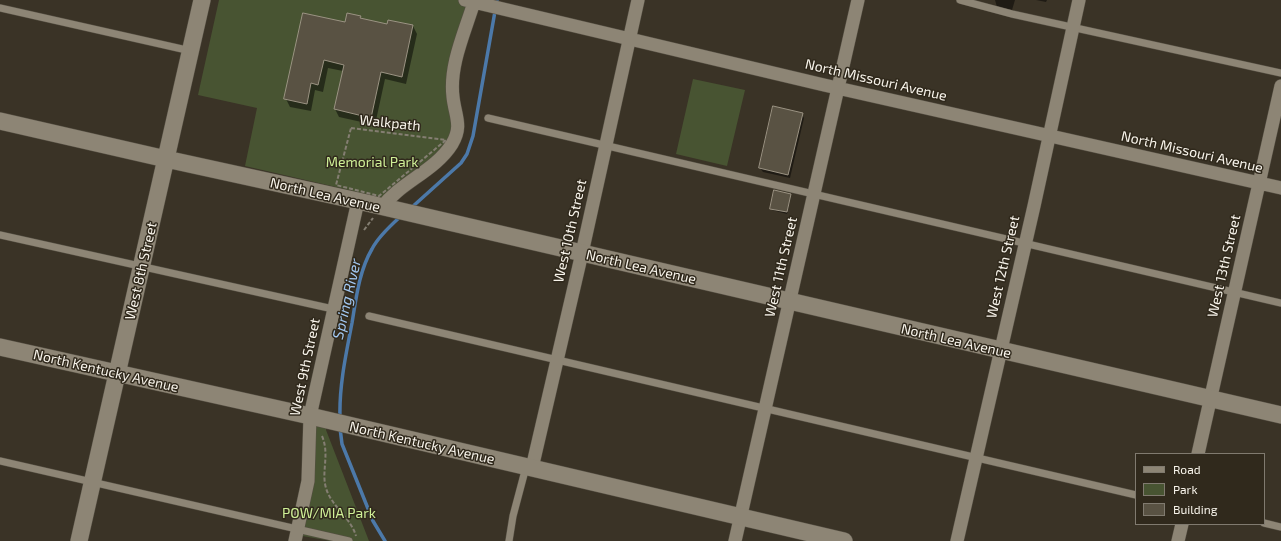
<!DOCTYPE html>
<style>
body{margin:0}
#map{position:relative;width:1281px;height:541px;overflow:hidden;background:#3a3326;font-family:"Exo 2",sans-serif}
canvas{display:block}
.legend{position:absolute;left:1135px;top:453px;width:130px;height:72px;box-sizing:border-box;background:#30291c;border:1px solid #807a6f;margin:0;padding:5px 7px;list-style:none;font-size:12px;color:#f8f4eb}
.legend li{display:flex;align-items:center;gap:8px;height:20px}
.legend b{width:20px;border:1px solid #807a6f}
</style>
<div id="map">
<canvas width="1281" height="541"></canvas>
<ul class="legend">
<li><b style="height:5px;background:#8d8575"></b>Road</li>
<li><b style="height:11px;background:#485432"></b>Park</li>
<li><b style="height:11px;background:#595243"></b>Building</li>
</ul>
</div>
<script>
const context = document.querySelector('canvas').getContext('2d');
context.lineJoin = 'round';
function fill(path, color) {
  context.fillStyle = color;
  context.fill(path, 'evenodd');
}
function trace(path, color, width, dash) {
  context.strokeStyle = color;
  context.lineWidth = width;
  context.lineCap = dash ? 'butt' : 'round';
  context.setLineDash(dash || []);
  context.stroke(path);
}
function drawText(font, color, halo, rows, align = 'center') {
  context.font = font + ' "Exo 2",sans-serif';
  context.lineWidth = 3;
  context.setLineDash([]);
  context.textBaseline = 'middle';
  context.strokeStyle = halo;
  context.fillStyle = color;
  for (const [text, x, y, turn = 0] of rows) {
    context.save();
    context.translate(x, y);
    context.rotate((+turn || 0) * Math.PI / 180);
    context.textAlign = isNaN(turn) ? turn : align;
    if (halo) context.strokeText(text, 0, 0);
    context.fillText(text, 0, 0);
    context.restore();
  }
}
const green = new Path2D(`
 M219,0H465L474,2L456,62L457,136L390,198L379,197L245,166L257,108L198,95Z
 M693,79L745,90L727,166L676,154Z
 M329,421L326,430L369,541H331L297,535L309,429Z`);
const shadow = new Path2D(`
 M995,0H1015L1012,10L997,7Z
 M1036,0H1047L1046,2Z
 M360,17L361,19L388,25L413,26L417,34L406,84L385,79L375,125L339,117L335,109L343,71L328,68L323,92L315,90L311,111L290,107L286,99L345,23Z
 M802,114L804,118L790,178L763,172L760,168Z
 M790,195L791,196L787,214L772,210L771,208Z`);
const stream = new Path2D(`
 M411,208L461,163L467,154L473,136L497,0
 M340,418C339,386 346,354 352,323C356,299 359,271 372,249C378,237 390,226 400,217
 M340,428L342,444L373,521L385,541`);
const building = new Path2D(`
 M303,13L345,22L347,13L361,16L360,18L387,24L388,20L413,25L402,77L381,72L371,118L334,109L344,65L324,60L318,85L311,83L307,104L284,99Z
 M773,106L803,113L788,175L759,168Z
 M774,190L791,194L787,212L770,209Z`);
const path = new Path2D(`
 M351,128L446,140L379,196L336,185Z
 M364,230L373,218
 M322,436C330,455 321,471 326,488C331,506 351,518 356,536`);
const service = new Path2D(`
 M960,0L1012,14L1281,73
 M0,8L191,51
 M488,118L1281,303
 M0,235L333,309
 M369,316C625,374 880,437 1136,495
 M0,461L349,541
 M1264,523L1281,527
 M509,541L513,516L526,467`);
const minor = new Path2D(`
 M465,0L824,85L1281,188
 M382,207C401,182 435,171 452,144C463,126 455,116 453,97C449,65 465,32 474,2
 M1198,454L1281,86
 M532,468L582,253L638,0
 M295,541L308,481L310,416L358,201
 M735,541L858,0
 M957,541L1034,206L1079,0
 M1178,541L1182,524`);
const tertiary = new Path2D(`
 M0,121L166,159L358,201L1281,415
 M0,347L310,416L844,541
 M79,541L202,0`);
const streetNames = [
 ["North Missouri Avenue",876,80,13],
 ["Walkpath",390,123,6],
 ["North Missouri Avenue",1192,152,13],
 ["North Lea Avenue",325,195,13],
 ["West 10th Street",570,231,-77],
 ["West 13th Street",1224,266,-77],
 ["North Lea Avenue",641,267,13],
 ["West 11th Street",781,267,-77],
 ["West 12th Street",1003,267,-77],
 ["West 8th Street",141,271,-77],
 ["North Lea Avenue",956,341,13],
 ["West 9th Street",305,367,-78],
 ["North Kentucky Avenue",106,371,13],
 ["North Kentucky Avenue",422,443,13]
];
const parkNames = [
 ["Memorial Park",372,162],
 ["POW/MIA Park",329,513]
];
const waterNames = [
 ["Spring River",347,299,-77]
];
fill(green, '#485432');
fill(shadow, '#0007');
trace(stream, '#4c79a9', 3.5);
fill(building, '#595243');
trace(building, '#9b9383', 1);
trace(service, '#554f43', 8);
trace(minor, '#554f43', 14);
trace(tertiary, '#554f43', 18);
trace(path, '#847e72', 2, [4, 2]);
trace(service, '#8d8575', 7);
trace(minor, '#8d8575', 13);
trace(tertiary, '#8d8575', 17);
drawText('14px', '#f8f4eb', '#30291c', streetNames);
drawText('14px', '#cff097', '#30291c', parkNames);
drawText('italic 15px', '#a3c9f3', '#30291c', waterNames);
</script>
